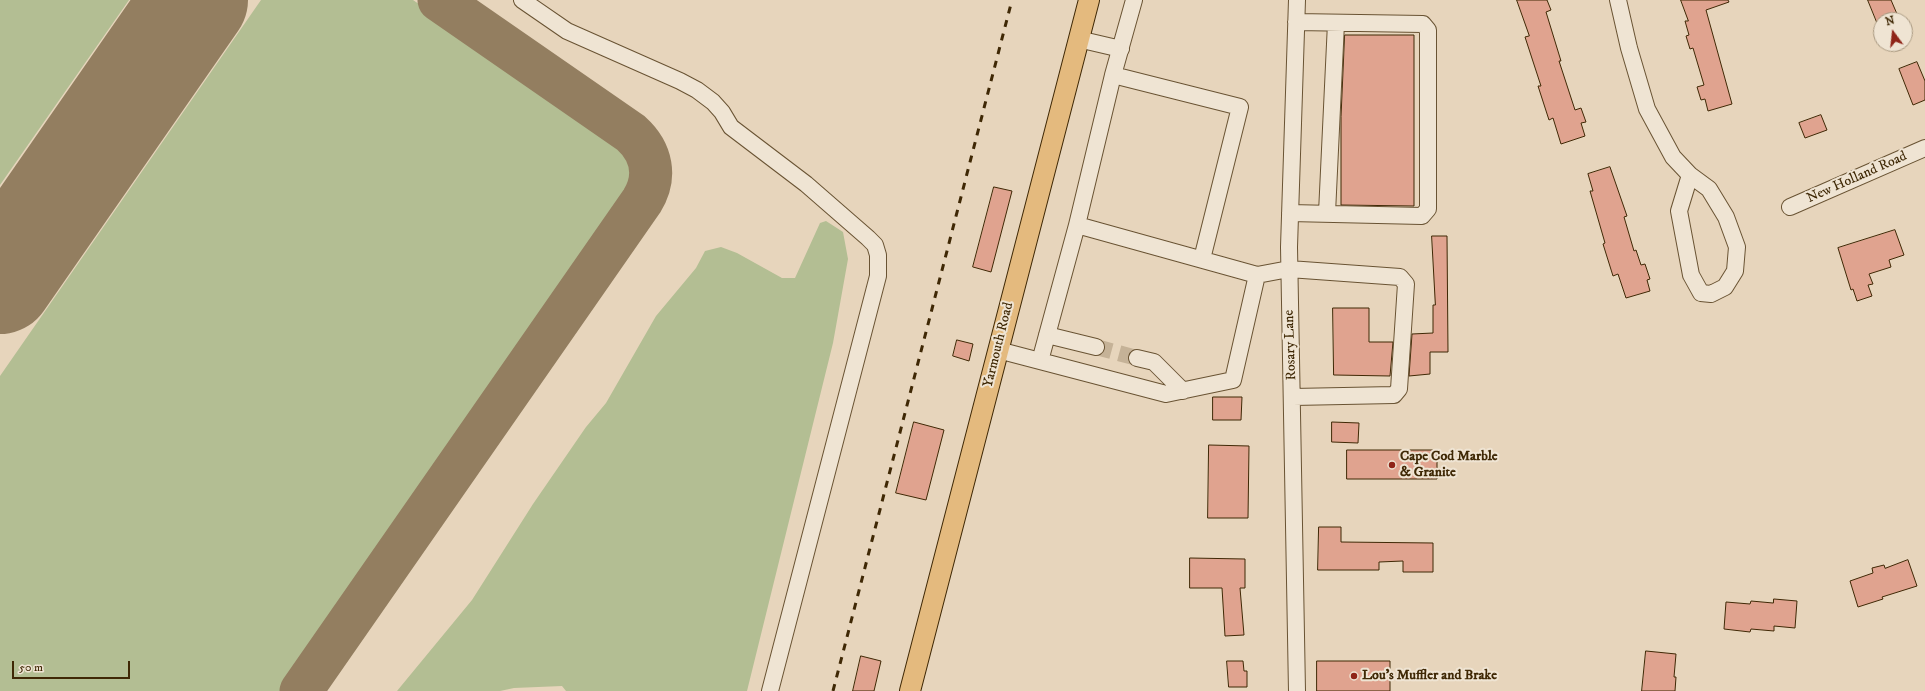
<!DOCTYPE html>
<style>
body{margin:0}
#map{position:relative;width:1925px;height:691px;overflow:hidden;background:#e7d5bc;font-family:"IM FELL DW Pica",serif}
canvas{display:block}
.north{position:absolute;left:1873px;top:12px;width:40px;height:40px;box-sizing:border-box;background:#efe4d3;border:1px solid #a99981;border-radius:50%;rotate:345deg;font-size:11px;font-weight:700;line-height:16px;text-align:center;color:#3f2805}
.north::after{content:'';display:block;margin:auto;width:14px;height:18px;background:#8f2418;clip-path:polygon(50% 0,100% 100%,50% 72%,0 100%)}
.scale{position:absolute;left:12px;top:661px;width:118px;height:18px;box-sizing:border-box;border:2px solid #3f2805;border-top:0;padding-left:5px;font-size:12px;line-height:14px;white-space:nowrap;color:#3f2805;-webkit-text-stroke:3px #efe4d3;paint-order:stroke}
</style>
<div id="map">
<canvas width="1925" height="691"></canvas>
<div class="north">N</div>
<div class="scale">50 m</div>
</div>
<script>
const context = document.querySelector('canvas').getContext('2d');
context.lineJoin = 'round';
function fill(path, color) {
  context.fillStyle = color;
  context.fill(path, 'evenodd');
}
function trace(path, color, width, dash) {
  context.strokeStyle = color;
  context.lineWidth = width;
  context.lineCap = dash ? 'butt' : 'round';
  context.setLineDash(dash || []);
  context.stroke(path);
}
function drawText(font, color, halo, rows, align = 'center') {
  context.font = font + ' "IM FELL DW Pica",serif';
  context.lineWidth = 4;
  context.setLineDash([]);
  context.textBaseline = 'middle';
  context.strokeStyle = halo;
  context.fillStyle = color;
  for (const [text, x, y, turn = 0] of rows) {
    context.save();
    context.translate(x, y);
    context.rotate((+turn || 0) * Math.PI / 180);
    context.textAlign = isNaN(turn) ? turn : align;
    if (halo) context.strokeText(text, 0, 0);
    context.fillText(text, 0, 0);
    context.restore();
  }
}
const green = new Path2D(`
 M0,0H129L0,185Z
 M261,0H413L623,144C644,168 636,181 622,205L283,691H0V376Z
 M826,221L843,232L848,259L833,343L747,691H566L562,686L514,688L500,691H397L472,600L533,504L586,427L606,403L656,316L696,268L705,251L721,247L737,253L782,278H795L820,223Z`);
const taxiway = new Path2D(`
 M301,691L642,201C657,177 652,152 631,133L439,0`);
const runway = new Path2D(`
 M0,281L195,0`);
const building = new Path2D(`
 M1517,0H1547L1551,10L1546,12L1561,61H1559L1575,110L1581,108L1586,122L1581,123L1585,136L1561,144L1553,118L1549,120L1538,86H1541L1525,37L1529,36Z
 M1681,0H1728L1729,2L1706,10L1732,104L1708,111L1705,99L1701,100L1697,87L1704,85L1693,48L1690,49L1686,36L1689,35L1685,21H1688Z
 M1868,0H1891L1897,14L1877,22Z
 M1345,35H1414V206L1341,205V117Z
 M1917,62L1925,81V100L1913,105L1899,69Z
 M1821,115L1827,130L1805,138L1799,123Z
 M1610,167L1627,216L1624,217L1634,251L1636,250L1641,265L1645,264L1650,279L1647,280L1650,291L1626,298L1618,274L1613,276L1603,244L1605,243L1590,191H1593L1588,174Z
 M994,187L1012,191L991,272L973,267Z
 M1895,230L1904,255L1889,260L1891,267L1869,274L1873,284L1868,285L1872,296L1857,301L1853,289L1851,290L1838,248Z
 M1432,236H1447L1448,352H1430V374L1409,376L1412,334L1433,333V305H1435Z
 M1333,308H1369V342H1393L1390,376L1334,375Z
 M957,340L973,344L969,361L953,356Z
 M1213,397H1242L1241,420H1213Z
 M914,422L944,430L926,500L896,493Z
 M1332,422L1359,423L1358,443L1332,442Z
 M1209,445L1249,446L1248,518H1208Z
 M1347,450H1437V479H1347Z
 M1319,527H1341V542L1433,543V572H1403V561L1379,562V570H1318Z
 M1190,558L1245,559V588H1240L1244,635L1225,636L1222,588H1190Z
 M1908,560L1917,586L1882,597L1883,599L1858,607L1850,581L1873,573L1872,568L1884,565L1885,568Z
 M1774,599L1797,601L1795,628L1774,626V631L1751,629L1750,632L1724,629L1726,602L1750,604L1751,601L1773,603Z
 M1646,651L1676,654L1674,677H1676L1675,691H1642Z
 M861,656L881,661L874,691H853Z
 M1227,661H1243L1244,671H1247V687H1229Z
 M1317,661H1390V691H1317Z`);
const minorTunnel = new Path2D(`
 M1096,347L1137,358`);
const minor = new Path2D(`
 M522,0L567,31L680,81L697,90L713,102L722,112L731,127L806,184L868,238L875,245L878,255V276L770,691
 M1297,0L1289,247L1297,691
 M1618,0L1629,48L1647,109L1673,157L1690,175L1709,189L1726,217L1737,247L1735,271L1725,287L1711,294L1701,293L1691,275L1679,211L1690,175
 M1078,39L1121,49
 M1113,75L1134,0
 M1790,207L1925,148
 M1290,213L1422,216L1428,209V30L1423,24L1296,22
 M1327,213L1336,23
 M1077,225L1113,75L1240,107L1202,259
 M1257,275L1289,269L1400,277L1406,284L1399,389L1394,395L1293,397
 M1047,335L1096,347
 M998,350L1166,394L1233,380L1257,275L1077,225L1040,361
 M1137,358L1154,362L1183,391`);
const major = new Path2D(`
 M910,691L1089,0`);
const rail = new Path2D(`
 M833,691L1012,0`);
const markers = [
 [1392,465,4,"#8f2418"],
 [1354,676,4,"#8f2418"]
];
const streetNames = [
 ["New Holland Road",1857,178,-24],
 ["Yarmouth Road",999,345,-76],
 ["Rosary Lane",1291,345,-92]
];
const poiNames = [
 ["Cape Cod Marble",1400,457],
 ["& Granite",1400,473],
 ["Lou's Muffler and Brake",1362,676]
];
fill(green, '#b3be93');
trace(taxiway, '#937e60', 43);
trace(runway, '#937e60', 106);
fill(building, '#e0a38f');
trace(building, '#3f2805', 1);
trace(minorTunnel, '#c5b297', 16, [16, 8]);
trace(minor, '#695333', 18);
trace(major, '#3f2805', 22);
trace(minor, '#efe4d3', 16);
trace(major, '#e4ba7e', 20);
trace(rail, '#3f2805', 3, [7, 7]);
for (const [x, y, r, color] of markers) {
  const dot = new Path2D();
  dot.arc(x, y, r, 0, 2 * Math.PI);
  context.fillStyle = color;
  context.fill(dot);
  trace(dot, '#efe4d3', 1.5);
}
drawText('14px', '#3f2805', '#efe4d3', streetNames);
drawText('bold 14px', '#3f2805', '#efe4d3', poiNames, 'left');
</script>
